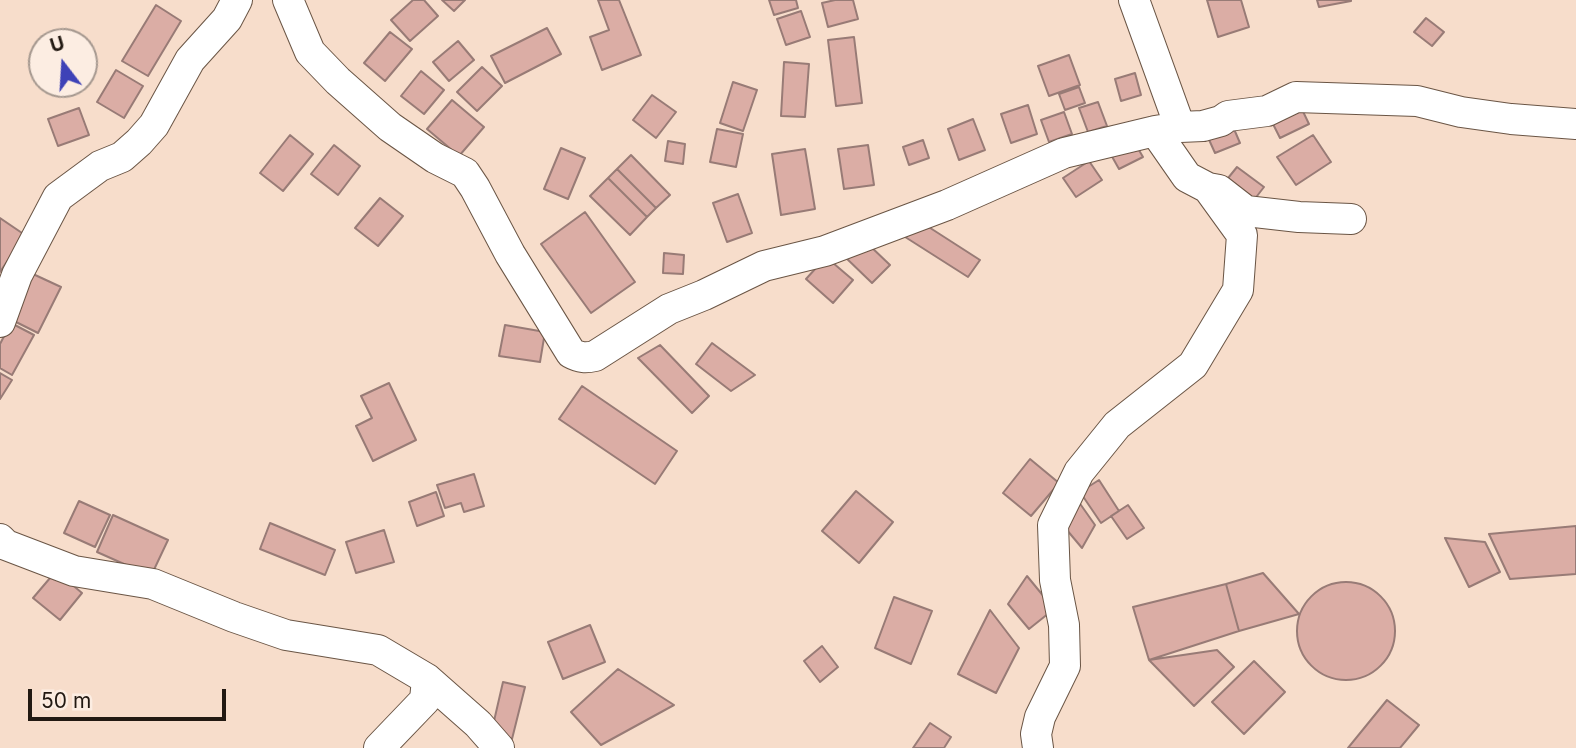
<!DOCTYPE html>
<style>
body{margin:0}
#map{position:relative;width:1576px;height:748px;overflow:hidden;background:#f7ddcb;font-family:Inter,sans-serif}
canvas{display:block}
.north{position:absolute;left:28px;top:28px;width:70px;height:70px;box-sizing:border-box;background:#fcede2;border:2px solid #a5988f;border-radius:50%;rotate:343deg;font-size:19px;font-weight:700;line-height:28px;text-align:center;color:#221912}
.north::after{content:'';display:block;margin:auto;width:24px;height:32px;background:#3e42b7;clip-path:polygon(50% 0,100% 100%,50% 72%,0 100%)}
.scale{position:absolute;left:28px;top:689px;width:198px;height:32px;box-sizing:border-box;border:4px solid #221912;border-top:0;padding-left:9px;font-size:21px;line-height:24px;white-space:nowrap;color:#221912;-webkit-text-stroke:5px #fcede2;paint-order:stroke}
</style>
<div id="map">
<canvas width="1576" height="748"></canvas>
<div class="north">U</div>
<div class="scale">50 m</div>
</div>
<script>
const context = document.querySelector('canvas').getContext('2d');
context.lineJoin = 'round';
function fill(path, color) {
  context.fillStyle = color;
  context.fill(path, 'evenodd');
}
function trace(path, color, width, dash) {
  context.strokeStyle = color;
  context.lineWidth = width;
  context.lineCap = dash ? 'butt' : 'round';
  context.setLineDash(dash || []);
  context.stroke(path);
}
const building = new Path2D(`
 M413,0H424L438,16L410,41L391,20Z
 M442,0H465L454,11Z
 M598,0H619L641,55L602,70L590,37L609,30Z
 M769,0H796L798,8L774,15Z
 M835,0H853L858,19L828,27L822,3Z
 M1207,0H1241L1249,27L1218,37Z
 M1317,0H1351V1L1319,7Z
 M156,5L181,21L148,76L122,61Z
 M801,11L810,37L786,45L777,19Z
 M1426,18L1444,32L1432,46L1414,32Z
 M547,28L561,54L505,83L491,56Z
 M390,32L412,49L385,81L364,63Z
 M854,37L862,103L836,106L828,40Z
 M458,41L474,60L449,81L433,62Z
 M1069,55L1080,85L1049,96L1038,66Z
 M784,62L809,64L805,117L781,116Z
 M482,67L502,86L477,111L457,92Z
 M116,70L143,86L124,118L97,102Z
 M421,71L444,90L424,114L401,96Z
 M1135,73L1141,95L1121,101L1115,79Z
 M733,82L757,90L743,131L720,123Z
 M1079,87L1085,103L1065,110L1059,94Z
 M652,95L676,112L656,138L633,120Z
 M1297,99L1309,124L1280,138L1268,114Z
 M452,100L484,127L459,156L427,129Z
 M1098,102L1107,126L1088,132L1079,108Z
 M1028,105L1037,134L1011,143L1001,114Z
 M79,108L89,135L58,146L48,119Z
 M1064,112L1072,134L1049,142L1041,120Z
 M973,119L985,150L959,160L948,129Z
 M1231,122L1240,143L1215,153L1206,133Z
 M717,129L743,134L736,167L710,162Z
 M290,135L313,154L283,191L260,173Z
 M1313,135L1331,162L1296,185L1277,157Z
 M923,140L929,158L909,165L903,147Z
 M1133,140L1143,157L1119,169L1110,153Z
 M668,141L685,144L683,164L665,161Z
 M334,145L360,166L338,195L311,174Z
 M868,145L874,185L844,189L838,149Z
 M561,148L585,158L568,199L544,189Z
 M805,149L815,209L781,215L772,154Z
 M631,155L670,195L656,208L617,169Z
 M1089,161L1102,180L1076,197L1063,178Z
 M1237,167L1264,187L1247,209L1220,188Z
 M617,169L656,208L647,217L608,178Z
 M608,178L647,217L630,235L590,196Z
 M738,194L752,233L727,242L713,203Z
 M380,198L403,216L378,246L355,228Z
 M585,212L635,282L591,313L541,244Z
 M0,218L25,235L0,272Z
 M924,224L980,260L968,277L902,235Z
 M868,244L890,265L872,283L843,255Z
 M664,253L684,255L683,274L663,273Z
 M826,257L853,280L833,303L806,279Z
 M33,274L61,287L38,333L10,319Z
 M11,323L34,335L12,375L0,368V344Z
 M505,325L545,332L540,362L499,356Z
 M712,343L755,375L731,391L696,364Z
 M660,345L709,396L692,413L638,358Z
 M0,373L12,380L0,399Z
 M389,383L416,440L373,461L356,426L372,418L361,396Z
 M582,386L677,451L655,484L559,419Z
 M1030,459L1059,483L1031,516L1003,493Z
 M474,474L484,506L464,512L461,503L445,508L437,485Z
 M1099,480L1119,511L1101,523L1080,492Z
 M856,491L893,522L859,563L822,531Z
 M436,492L444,516L417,526L409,502Z
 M1076,498L1095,525L1082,548L1061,523Z
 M79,501L110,515L95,547L64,533Z
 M1128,505L1144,528L1127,539L1111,516Z
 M113,515L168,540L151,576L97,552Z
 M270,523L335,550L325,575L260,549Z
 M1576,526V574L1510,579L1489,534Z
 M384,530L394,562L356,573L346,542Z
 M1445,538L1485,542L1500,572L1469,587Z
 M56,571L82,593L60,620L33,598Z
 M1263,573L1299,614L1239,631L1226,584Z
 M1027,576L1054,609L1029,629L1008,604Z
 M1297 631a49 49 0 1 1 98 0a49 49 0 1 1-98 0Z
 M1226,584L1239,631L1149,660L1133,607Z
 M894,597L932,611L911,664L875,648Z
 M990,610L1019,648L996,693L958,674Z
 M590,625L605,662L563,679L548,642Z
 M822,646L838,667L820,682L804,661Z
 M1217,650L1234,667L1194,706L1149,660Z
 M1254,661L1285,692L1244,734L1212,702Z
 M618,669L674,705L601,745L571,712Z
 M503,682L525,687L512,739L491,734Z
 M1387,700L1419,725L1400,748H1348Z
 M930,723L951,737L944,748H913Z`);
const street = new Path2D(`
 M288,0L310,52L338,81L390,127L435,158L465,173L475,188L510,254L571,353C580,358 586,358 595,356L669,309L704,295L764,266L825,251L947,205L1064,153L1155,131L1180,127L1203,126L1221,121L1228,116L1267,111L1296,97L1417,101L1461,112L1511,119L1576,124
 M1134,0L1180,127
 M1155,131L1187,177L1208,188L1219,190L1246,211L1299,217L1351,219
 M0,322L17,275L58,197L100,166L122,157L139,142L154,125L190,60L227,19L237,0
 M0,539L6,545L74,571L153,584L234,617L286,635L378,650L427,679L478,724L499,748
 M379,748L425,700L427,679
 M1038,748L1036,734L1040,717L1065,666L1064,625L1055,580L1053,525L1079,472L1117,425L1193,365L1238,290L1242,235L1208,188`);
fill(building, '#dbada5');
trace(building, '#987b76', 2);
trace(street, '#6a5545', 32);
trace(street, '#fff', 30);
</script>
